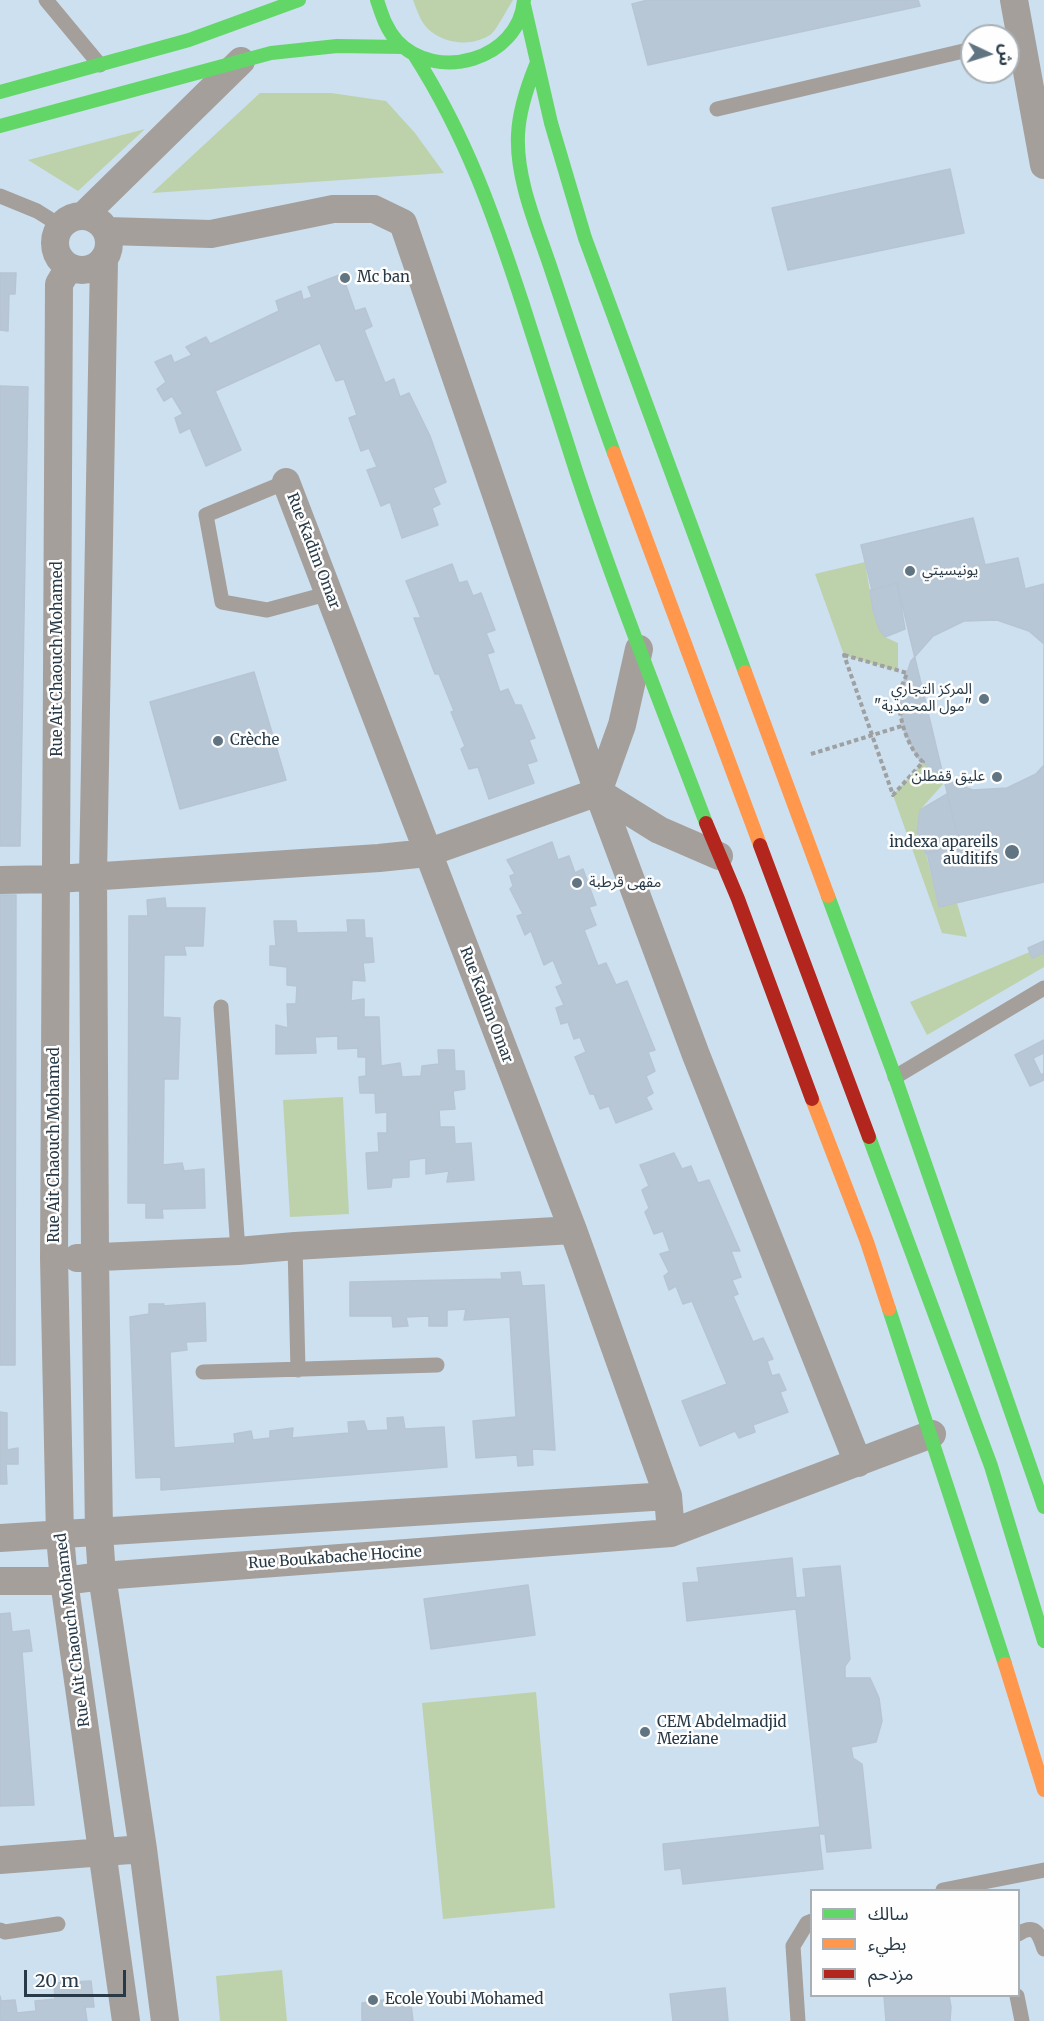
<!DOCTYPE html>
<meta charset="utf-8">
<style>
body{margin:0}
#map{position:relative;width:1044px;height:2021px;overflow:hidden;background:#cce0ef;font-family:Merriweather,"Noto Sans Arabic",serif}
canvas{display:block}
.legend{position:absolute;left:810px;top:1889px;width:210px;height:108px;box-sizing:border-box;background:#fefefe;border:2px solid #a8b0b5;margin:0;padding:8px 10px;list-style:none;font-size:18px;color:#283a47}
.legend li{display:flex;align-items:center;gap:12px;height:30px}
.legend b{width:30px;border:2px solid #a8b0b5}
.north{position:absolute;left:960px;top:24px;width:60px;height:60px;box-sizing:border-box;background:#fefefe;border:2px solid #a8b0b5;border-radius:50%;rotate:94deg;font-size:16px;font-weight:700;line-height:24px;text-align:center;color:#283a47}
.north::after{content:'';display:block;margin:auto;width:21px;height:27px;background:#617482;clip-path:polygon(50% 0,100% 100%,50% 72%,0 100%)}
.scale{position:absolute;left:24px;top:1970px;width:102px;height:27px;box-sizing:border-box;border:3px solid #283a47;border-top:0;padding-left:8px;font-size:18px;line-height:21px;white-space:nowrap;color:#283a47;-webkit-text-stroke:4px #fefefe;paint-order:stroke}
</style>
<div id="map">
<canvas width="1044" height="2021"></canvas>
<ul class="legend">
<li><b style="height:8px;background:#63d668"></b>سالك</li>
<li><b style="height:8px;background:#ff974d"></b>بطيء</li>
<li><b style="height:8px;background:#b3261e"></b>مزدحم</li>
</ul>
<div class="north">ش</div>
<div class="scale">20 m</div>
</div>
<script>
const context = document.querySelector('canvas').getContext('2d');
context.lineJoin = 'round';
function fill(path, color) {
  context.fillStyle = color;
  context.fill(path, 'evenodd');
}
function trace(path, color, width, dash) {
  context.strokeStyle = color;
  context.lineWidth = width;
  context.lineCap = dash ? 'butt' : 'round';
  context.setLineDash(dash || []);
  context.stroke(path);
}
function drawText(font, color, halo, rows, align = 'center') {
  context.font = font + ' Merriweather,"Noto Sans Arabic",serif';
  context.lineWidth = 5;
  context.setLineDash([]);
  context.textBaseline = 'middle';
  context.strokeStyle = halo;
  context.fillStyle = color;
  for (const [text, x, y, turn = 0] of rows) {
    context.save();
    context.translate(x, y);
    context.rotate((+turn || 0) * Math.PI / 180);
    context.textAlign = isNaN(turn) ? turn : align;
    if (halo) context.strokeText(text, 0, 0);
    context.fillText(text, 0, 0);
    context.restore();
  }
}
const green = new Path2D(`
 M413,0H513C507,9 497,30 490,35C471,47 444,44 428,29C420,21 417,10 413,0Z
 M260,93H331L386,101L415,133L444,173L152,193Z
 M145,129L78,191L28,160Z
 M865,562L873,610L885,637L898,643V671L844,655L815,574Z
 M923,762L944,783L920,810L917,833L926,854L939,907L957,903L967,937L942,933L893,795Z
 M1044,946V967L927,1035L910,1002Z
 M343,1097L349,1214L290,1217L283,1100Z
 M536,1692L555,1908L443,1919L422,1703Z
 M282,1970L287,2021H220L216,1976Z`);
const building = new Path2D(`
 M648,0H918L920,6L648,65L632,4Z
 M950,169L964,233L788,270L772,208Z
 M0,273H16L15,294H9L8,331L0,330Z
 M342,274L355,311L365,308L372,326L364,330L385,383L394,379L400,397L409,393L430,436L446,482L433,488L440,504L432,508L438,525L402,538L390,502L381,506L367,470L377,467L369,448L361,451L349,418L357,415L344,379L336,381L320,343L215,391L241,450L206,466L190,428L180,433L175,418L183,414L172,396L164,401L157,389L166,382L155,362L171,355L174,363L192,355L186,347L206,337L210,344L279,311L276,301L301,291L303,300L312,297L308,287Z
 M0,386L28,387L20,846H0Z
 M973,518L985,565L1018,558L1025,589L1044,584V882L939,907L927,853L960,846L897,583L872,590L861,545Z
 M452,564L459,583L467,581L473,596L481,593L495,630L486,633L494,652L487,654L500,692L508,689L515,705H521L535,738L529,740L537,761L527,764L534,783L489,799L478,767L469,769L461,749L465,746L451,712L454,711L439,674H435L414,618H421L406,581Z
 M897,583L905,629L885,637L879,629L873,610L870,590Z
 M997,620L1029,631L1044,644V765L1036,774L1007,788L973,790L942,779L917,757L902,726L900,693L911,661L933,636L964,621Z
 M254,672L286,780L180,809L150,702Z
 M947,794L960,846L926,854L917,833L920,810Z
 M552,842L558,860L569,856L575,873L583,869L596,905L589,907L596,925L584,930L598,966L606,963L616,985L627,981L655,1050L648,1052L655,1071L646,1076L653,1093L646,1097L652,1109L616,1123L609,1106L600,1109L594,1094H590L575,1057L586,1052L580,1037L574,1039L568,1022L561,1024L556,1008L564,1005L556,987L563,984L553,960L544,965L531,931L525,935L517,916L523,914L510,889L513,886L510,876L515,874L507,860Z
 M0,895H16L15,1365H0Z
 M165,898L166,908H205L203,946H184L186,955H164L163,1017L180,1018L178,1079H164L163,1165L182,1163L184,1171L204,1169L205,1208L162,1209L163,1218H146V1203H128L129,916H148L147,900Z
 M347,920H364L365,938H372L374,962L363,963L365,981L352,980L351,1001L364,999V1017H379L381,1066L400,1063L402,1077L421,1076L422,1066L439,1064L438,1050H454L455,1071H464L465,1089L453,1091L455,1109L439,1110L440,1127H454L455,1144L471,1143L474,1180L447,1182L449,1171L426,1174V1158L409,1160V1177L392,1178L391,1187L368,1189L366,1153L379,1152L378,1133H387V1112L376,1113L375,1093H360L359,1077L366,1076V1057H358V1048L338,1049V1036L315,1037L316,1053L276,1054V1025L288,1028L287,1004H296L297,986L287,985V967L270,965V946H276L274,921H296L297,933L348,932Z
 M1044,941V953L1032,958L1028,948Z
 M1044,1040V1080L1030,1086L1015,1055Z
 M1044,1053V1073L1041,1075L1033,1058Z
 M674,1153L682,1169L691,1166L698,1183L709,1180L740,1251H731L741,1277L732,1280L738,1294L733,1296L753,1342L763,1338L773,1359L767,1361L772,1376L779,1374L786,1390L780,1392L788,1412L753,1425L755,1432L739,1438L735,1431L700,1446L682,1401L727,1384L692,1301L683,1304L676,1286L669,1290L664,1276L669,1272L660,1254L670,1251L663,1231L654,1234L645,1212L649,1208L642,1190L649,1186L640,1165Z
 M520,1272L522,1286L544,1285L555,1450L532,1449L533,1465L518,1466L517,1455L476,1458L473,1421L516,1417L510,1317L464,1320L466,1309L447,1310V1326H429V1316L406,1317L408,1326L393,1327L392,1316H350V1282L502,1279L501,1273Z
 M205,1303L206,1341L186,1342L187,1350L170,1352L174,1448L235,1443L234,1434L251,1431L253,1440L270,1438V1431L293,1428L292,1438L349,1433L348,1422L364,1421L367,1431L388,1430L387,1418L403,1417L405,1429L444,1427L447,1467L161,1490V1477L136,1478L130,1317L149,1314V1304H164L163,1306Z
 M0,1412L7,1413V1450L18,1448V1464H6L7,1484H0Z
 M792,1558L796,1598L806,1597L803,1569L840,1566L850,1659L845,1666V1678H870L879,1698L882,1721L876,1742L851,1747L853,1758L862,1764L871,1848L827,1852L825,1834H819L823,1869L683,1884L681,1868L665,1870L663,1844L820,1827L796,1609L687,1621L683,1583L699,1582L697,1568Z
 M528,1585L535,1635L431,1649L424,1599Z
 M10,1613L12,1632L29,1630L32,1651L22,1652L34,1805L0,1806V1614Z
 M91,1981L94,2007H85L87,2021H0V1996L1,2001L15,2000L17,2013L36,2011L35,2001L55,1999L54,1983Z
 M725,1988L728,2021H673L670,1994Z
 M410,1996L413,2021H362V2003Z
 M884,1996H949L951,2007L950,2021H886Z`);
const path = new Path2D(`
 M844,655L907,673C905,679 902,685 900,691C896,712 907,748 923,762L893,795Z
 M811,754L902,726`);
const lane = new Path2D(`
 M46,0L100,65
 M717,109L972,49
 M0,196L37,211L61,226
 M286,482L206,515L222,602L267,610L330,593
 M221,1007L238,1251
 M895,1077L1044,988
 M295,1246L298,1370
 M203,1372L437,1365
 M943,1890L1044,1870
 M0,1930L5,1932L58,1924
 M1018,1934C1036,1923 1039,1934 1044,1949
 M1017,1996L1022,2021
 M798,2021L793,1946L807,1923L812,1921`);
const street = new Path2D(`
 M1014,0L1044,165
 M84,215L241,61
 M55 243a27 27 0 1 1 54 0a27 27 0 1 1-54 0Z
 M107,231L211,234L333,209H374L403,223L598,792L696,1055L858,1463
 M104,259L93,876L95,1257L99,1533L102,1576L143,1849L165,2021
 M69,267L59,284L54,1258L60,1536L64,1581L126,2021
 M286,482L573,1230L668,1496L671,1533
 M598,792L622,725L639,649
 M598,792L659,830L719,856
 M0,880L57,879L379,858L427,853L598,792
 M77,1258L238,1251L295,1246L573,1230
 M0,1538L668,1496
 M0,1581H64L102,1576L671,1533L932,1434
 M0,1860L143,1849`);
const fast = new Path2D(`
 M377,0C382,15 386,29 397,41C436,83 519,60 524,0
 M524,5L551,123L585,238L745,672
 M415,56C466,136 494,216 523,305C541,361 559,418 577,474C616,592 662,707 706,823
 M536,65C527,87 519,111 518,135C516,181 538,229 552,272C572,332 592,393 614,453
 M0,92L189,40L299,0
 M0,126L271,53L337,46L403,47
 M828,896L895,1077L1044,1507
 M869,1137L991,1466L1044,1641
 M889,1309L1005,1664`);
const slow = new Path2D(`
 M614,453L760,845
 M745,672L828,896
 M812,1099L867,1242L889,1309
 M1005,1664L1044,1790`);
const jam = new Path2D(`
 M706,823L738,899L812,1099
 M760,845L869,1137`);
const markers = [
 [345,278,6,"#617482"],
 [910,571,6,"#617482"],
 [984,699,6,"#617482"],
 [218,741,6,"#617482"],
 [997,777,6,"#617482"],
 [1012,852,8,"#617482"],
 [577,883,6,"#617482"],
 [645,1732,6,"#617482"],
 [373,2000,6,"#617482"]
];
const poiNames = [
 ["Mc ban",357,278],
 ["يونيسيتي",922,571],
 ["المركز التجاري",972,690,"right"],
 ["\"مول المحمدية\"",972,707,"right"],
 ["Crèche",230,741],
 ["عليق قفطلن",985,777,"right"],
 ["indexa apareils",998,843,"right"],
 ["auditifs",998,860,"right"],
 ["مقهى قرطبة",589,883],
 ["CEM Abdelmadjid",657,1723],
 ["Meziane",657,1740],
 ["Ecole Youbi Mohamed",385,2000]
];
const streetNames = [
 ["Rue Kadim Omar",313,551,69],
 ["Rue Ait Chaouch Mohamed",58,659,-90],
 ["Rue Kadim Omar",486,1005,69],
 ["Rue Ait Chaouch Mohamed",55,1145,-90],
 ["Rue Boukabache Hocine",335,1558,-4],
 ["Rue Ait Chaouch Mohamed",73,1630,-97]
];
fill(green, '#bdd2ab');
fill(building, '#b8c7d5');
trace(building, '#b7c4d4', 1.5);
trace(path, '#9fa0a1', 4, [4.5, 3]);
trace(lane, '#a49f9b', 15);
trace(street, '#a49f9b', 28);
trace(fast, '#63d668', 14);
trace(slow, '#ff974d', 14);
trace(jam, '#b3261e', 14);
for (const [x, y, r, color] of markers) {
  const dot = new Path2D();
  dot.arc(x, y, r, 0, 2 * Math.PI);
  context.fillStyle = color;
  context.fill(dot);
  trace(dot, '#fefefe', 2);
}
drawText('15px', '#283a47', '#fefefe', poiNames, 'left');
drawText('15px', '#283a47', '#fefefe', streetNames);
</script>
